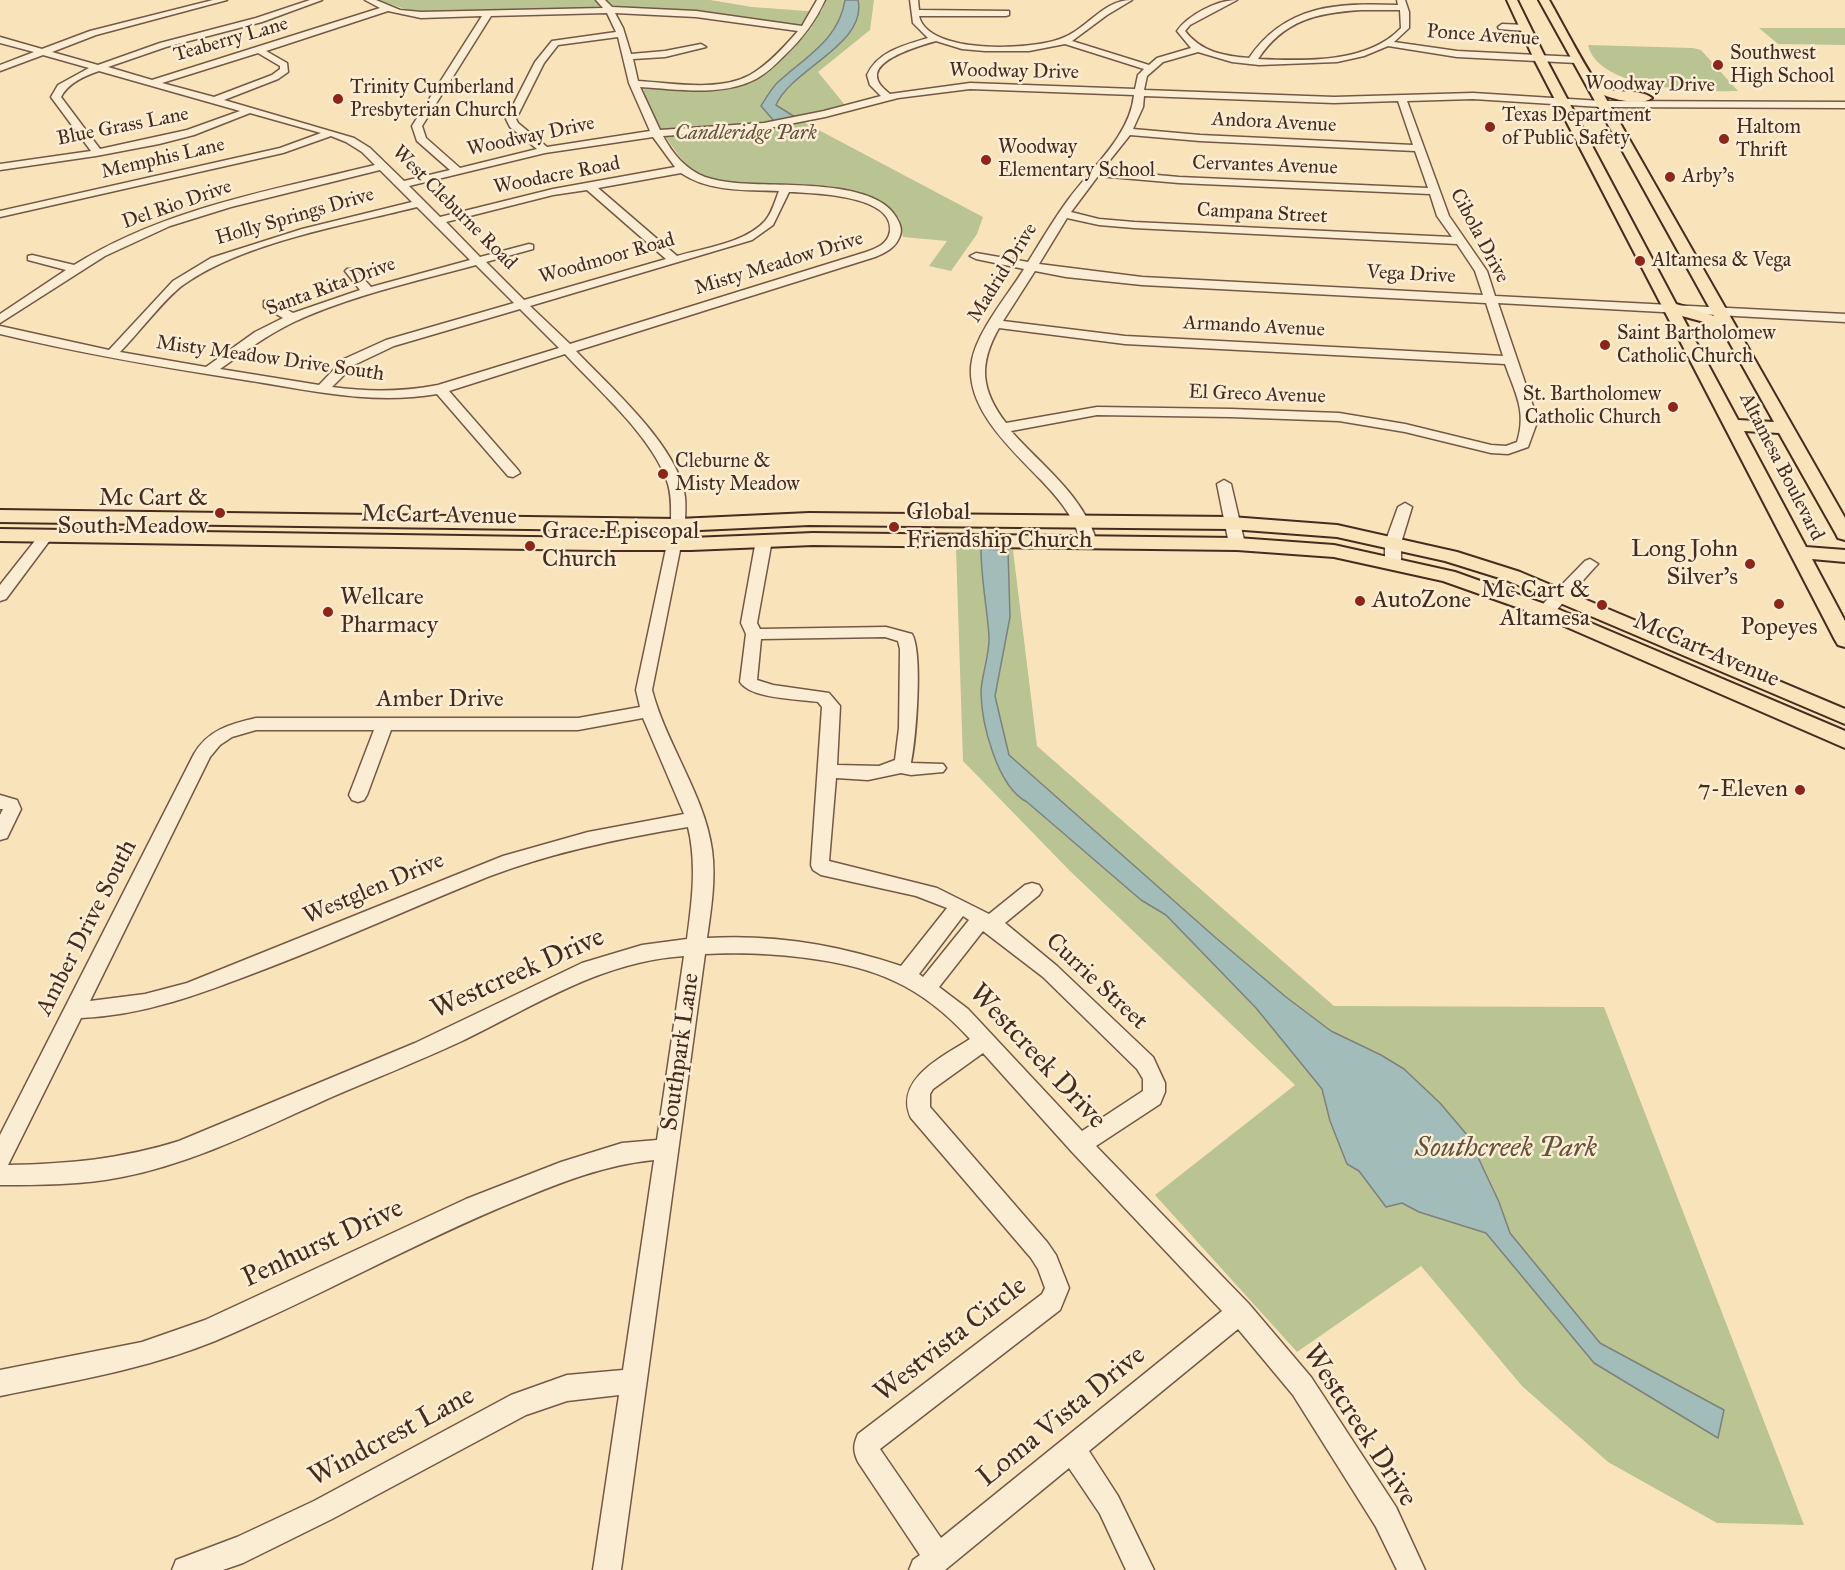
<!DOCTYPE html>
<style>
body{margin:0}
canvas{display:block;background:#f9e3bb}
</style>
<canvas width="1845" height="1570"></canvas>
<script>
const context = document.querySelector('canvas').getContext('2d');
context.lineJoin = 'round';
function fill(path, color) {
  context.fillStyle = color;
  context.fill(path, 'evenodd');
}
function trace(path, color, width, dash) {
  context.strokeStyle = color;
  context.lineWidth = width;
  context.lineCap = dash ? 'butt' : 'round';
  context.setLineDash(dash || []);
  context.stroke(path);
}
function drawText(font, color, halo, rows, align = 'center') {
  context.font = font + ' "IM FELL Great Primer",serif';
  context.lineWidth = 5;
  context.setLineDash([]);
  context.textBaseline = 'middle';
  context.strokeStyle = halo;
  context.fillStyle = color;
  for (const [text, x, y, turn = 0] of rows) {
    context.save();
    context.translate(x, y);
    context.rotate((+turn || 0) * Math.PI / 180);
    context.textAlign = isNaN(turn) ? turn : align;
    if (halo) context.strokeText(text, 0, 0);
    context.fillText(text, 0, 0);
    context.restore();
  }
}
const green = new Path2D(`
 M377,0H710L752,7L821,12L826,0H874L870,30L818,72L845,105L796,118L983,217L977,234L951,271L929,266L947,241L903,237L899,218L870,199L737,186C724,183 704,181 693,171C675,155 648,112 643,88C668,83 695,88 721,86C757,82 790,55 812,27L721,15L651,10L444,13L412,11Z
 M1759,28H1845V45L1778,44Z
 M1588,45L1693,48L1701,50L1738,91C1701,92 1598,90 1588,45Z
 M956,548L1013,550L1037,746L1334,1006L1604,1007L1804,1525L1717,1523L1608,1462L1522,1386L1421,1266L1297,1352L1155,1195L1295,1085L1070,871L963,761Z`);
const water = new Path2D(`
 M845,0H858C868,44 791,69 776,105L795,117L774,121L761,106C766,98 771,89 777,83C805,57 839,40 845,0Z
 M981,549L1008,550L1010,617L995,696L1009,755L1216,938L1286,997L1331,1031L1381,1055L1404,1069L1440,1103L1468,1136L1499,1202L1510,1233L1600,1343L1724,1410L1718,1438L1594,1363L1486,1233L1419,1212L1402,1203L1386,1207L1359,1171L1347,1164L1330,1121L1322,1089L1256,1008L1166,915L1141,900L1027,802C997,787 981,722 981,691C982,673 990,654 989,636C987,607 981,579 981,549Z`);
const minor = new Path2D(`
 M213,0H227L96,35L52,52L98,65L160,43L256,18L310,0H322L262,22L166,47L108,67L152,80L380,8L365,0H376L400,10L421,12L603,8L596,0H605L612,7L696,11L802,26L817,0H825C815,22 802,39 785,55C776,64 767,73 756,79C722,97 677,89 640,87L660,130L764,123L824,111L881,96L870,85L867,75C878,51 905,45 928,38L913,23L910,0H918L919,10L1009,11V15L1006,16H919C928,55 1031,50 1060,39C1087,30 1102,0 1132,0L1107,15L1072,41L1149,65L1157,58L1191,48L1177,31C1188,15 1217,0 1237,0L1190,25L1185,31C1201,52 1224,56 1249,58C1286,4 1338,3 1398,5L1397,0H1405L1409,12V28L1394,42L1457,51L1577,57L1582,60L1577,63L1457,57L1388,46L1364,56L1337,62L1259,65L1232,62L1198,52L1163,62L1147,76L1144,90L1334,97L1473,93L1601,101L1845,102V108L1601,107L1473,99L1407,101L1449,216L1487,271L1495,296L1845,314V322L1498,303L1536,415V425L1528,447L1508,454L1491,453L1405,432L1339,421L1231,417L1097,415L1011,431C1041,465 1085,497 1097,543L1089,548L1081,543C1075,517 1058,498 1040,479C1011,449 963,406 972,360C978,330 1008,295 1024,269L976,259L970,256L976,253L1028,262C1041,241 1054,219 1068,200C1091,168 1130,136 1134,95L970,89L898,98L825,117L764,129L663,136C673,154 685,169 705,177C714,180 725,182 736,183C776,187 874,178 896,217C900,224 903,230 899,238C895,248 885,253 875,257L576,351C610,387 679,447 685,497C686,506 685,516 685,525L652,690C666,744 705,796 712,850C716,879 711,910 707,938C773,934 839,945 901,966L947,908L916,896L821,875L813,870L811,865L822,707L818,702C798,699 751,699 740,682L746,634L741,623L756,540L764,535L772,540L757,623L760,629L886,627L912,634C923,653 916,739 911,763L943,764L946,768L943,772L911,775L901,773L868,780L836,778L829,861L937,888L989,914L1025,885L1032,883L1039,885L1042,890L1039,895L1005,923L1057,966L1153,1057L1165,1083V1092L1160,1104L1096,1146L1249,1304L1311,1377L1396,1507L1425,1570H1397L1376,1527L1293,1395L1238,1329L1089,1451L1118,1496L1154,1570H1126L1100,1514L1069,1468L945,1570H909L913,1560L920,1555L858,1462C853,1451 853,1445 858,1434L1042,1294L1045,1288L1038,1269L1031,1258L911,1118C893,1079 944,1056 970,1039C948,1015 923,994 894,981C844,957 760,951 705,954L621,1570H593L619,1395L567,1401L526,1415L332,1519L243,1563L223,1570H172L176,1560L237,1537L314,1501L511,1395L567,1375L623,1370L654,1160C604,1165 562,1182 516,1201C413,1243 317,1298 215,1341C146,1369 73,1381 0,1396V1370L142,1342L205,1320L466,1199L561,1162L622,1143L657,1140L684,956C602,961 534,1006 462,1041C417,1062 371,1080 325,1100C259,1130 193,1163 122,1177C82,1185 41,1185 0,1185V1135L194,754C208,730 230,724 256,718H578L640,707L636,690L671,525C671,511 672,497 668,484C654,438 597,389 565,354L449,391L518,470L520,473L513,477L508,476L437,394C373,405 314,391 251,381C167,368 83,354 0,334V326L109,350L173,281L211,258L302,229L412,202L380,170L231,207L170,226L105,256L0,323V314L66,270L28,260V256L32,255L74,265C165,208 273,190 375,165L362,152L346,142L331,136L283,153L0,217V211L280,148L321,133L250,113L194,135L159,144L96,156L0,170V164L91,151L51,97L58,85L89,68L43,55L0,71V65L34,52L0,43V37L42,49L90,31ZM1361,10H1400L1401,28C1367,64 1303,61 1258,59C1284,20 1316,13 1361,10ZM388,11L421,18L482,16L412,126L417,141L450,170L404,181L370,148L354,138L224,100L278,79L288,72L287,63L266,51ZM607,13L616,32L552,41L535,62L506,119L510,127L537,149L460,168L426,138L422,126L491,16ZM615,13L696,17L798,31C785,46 768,65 750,75C718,92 673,83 638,81L633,59L665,57L706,47L701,44L665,51L631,54L623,28ZM618,37L629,83L650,131L547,147L518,123L516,119L544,63L558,45ZM936,41L962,49L985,51H1029L1065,44L1144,69L1138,75L1135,89L970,83L890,94C884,89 876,83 877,74C879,57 922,45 936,41ZM258,53L280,66V69L272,75L214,97L162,83ZM99,71L240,111L187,130L100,149L61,97C68,83 84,76 99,71ZM1144,96L1334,103L1398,101L1413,145L1200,135L1133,129L1143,107ZM1130,135L1200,141L1415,151L1428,188L1179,177L1102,170ZM653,137L675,167L553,189L440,217L409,186L545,153ZM681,173C709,192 747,190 779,191C775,201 772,213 765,221C745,243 704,248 677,256L598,188ZM1098,176L1179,183L1430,194L1437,216L1452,237L1134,222L1099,219L1071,212ZM587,190L666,259L524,300L486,262L533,249V245L529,244L480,257L446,222L553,195ZM789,192C813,193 894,195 890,231C888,244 877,248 866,252L570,344L530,306L752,240L773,225ZM417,207L470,260L371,287L355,269H347L345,271L360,290L293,313L272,301H264V307L283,318L255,332L206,367L120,352C138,334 164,299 183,285C243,242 346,225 417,207ZM1067,218L1099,225L1134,228L1457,244L1475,271L1483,295L1142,277L1039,264ZM476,265L514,303L386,340L344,359L319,385L220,369C244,352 267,335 294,322C349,296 417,281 476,265ZM1035,271L1066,277L1142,285L1486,303L1503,356L1125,336L1003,321ZM520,309L559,348L438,385C402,392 368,392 332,387L354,365L394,346ZM999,328L1125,344L1505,364C1515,393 1527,411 1517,442L1506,446L1491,445L1405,424L1339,413L1231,409L1097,407L1006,423C981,390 978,365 999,328ZM885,637L898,641L900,649L899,728L895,760L879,766L837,765L840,706L829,693L773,685L757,680L761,639ZM643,718L684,814L588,832L503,856L187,983L145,994L90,1001L210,757L220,745L232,737L256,730H374L349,795L352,800L358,802L364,800L367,795L391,730H578ZM688,827C697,864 692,902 687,939L642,945L582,963L415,1043L179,1141C122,1159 67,1164 8,1165L81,1018C145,1015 200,994 260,971C337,942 413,907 490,876C554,852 620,838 688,827ZM963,916L969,920L923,977L919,974ZM983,931L1043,977L1137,1069L1143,1079V1091L1082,1131L968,1009L939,987ZM983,1053L1072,1152L1222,1311L941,1538L880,1449L1060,1310L1069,1288L1056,1255L1047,1242L930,1107V1094L933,1089Z
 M1502,24L1526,25L1530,28L1526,31L1499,29L1498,27Z
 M1224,480L1231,484L1245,544L1237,549L1229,544L1217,484Z
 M1405,503L1412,507L1401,543V562L1393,567L1385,562V543L1398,507Z
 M46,532L53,536L6,599L0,601V585L41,533Z
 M1590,559L1598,564L1595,567L1552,615H1540L1538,611L1540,607L1585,561Z
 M0,795L17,800L21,809L7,838L0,840V815L3,809H0Z`);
const major = new Path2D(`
 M1507,0H1517L1546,59L1676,304L1714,316L1539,0H1549C1557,13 1591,79 1599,85C1614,96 1639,87 1652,98C1642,106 1615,100 1604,95L1845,518V540L1838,538L1836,534L1779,433L1744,431L1806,547L1845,550V562L1812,559L1845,621V647L1838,645L1835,640L1534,59ZM1682,316L1704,322L1716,338H1727L1774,422L1738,420Z
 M0,510L678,519L809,513L1231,517L1337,525L1457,552L1520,572L1845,709V724L1506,580L1445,561L1337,537L1231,529L809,525L678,531L0,522Z
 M0,529L597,538H691L813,533L1237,538L1334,545L1455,572L1553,607L1845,731V748L1539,615L1443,581L1334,557L1237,550L813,545L691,550H597L0,541Z`);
const markers = [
 [1718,65,6,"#8f2418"],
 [338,99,6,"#8f2418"],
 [1490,127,6,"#8f2418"],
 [1724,139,6,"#8f2418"],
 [986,160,6,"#8f2418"],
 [1670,177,6,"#8f2418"],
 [1640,261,6,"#8f2418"],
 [1605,345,6,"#8f2418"],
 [1673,407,6,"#8f2418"],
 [663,474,6,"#8f2418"],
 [220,513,6,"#8f2418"],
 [894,527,6,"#8f2418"],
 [530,546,6,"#8f2418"],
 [1750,564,6,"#8f2418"],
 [1360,601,6,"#8f2418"],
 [1779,604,6,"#8f2418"],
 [1602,605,6,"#8f2418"],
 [328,612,6,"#8f2418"],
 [1800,790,6,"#8f2418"]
];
const farStreetnames = [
 ["Ponce Avenue",1483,36,4],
 ["Teaberry Lane",231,40,-16],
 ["Woodway Drive",1014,72,1],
 ["Woodway Drive",1650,85,1],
 ["Andora Avenue",1274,123,3],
 ["Blue Grass Lane",123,127,-11],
 ["Woodway Drive",531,137,-12],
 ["Memphis Lane",163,159,-13],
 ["Cervantes Avenue",1265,166,2],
 ["Woodacre Road",557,176,-11],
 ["Del Rio Drive",177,205,-19],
 ["West Cleburne Road",454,208,45],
 ["Campana Street",1262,214,3],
 ["Holly Springs Drive",295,217,-16],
 ["Cibola Drive",1479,236,62],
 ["Woodmoor Road",607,259,-16],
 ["Misty Meadow Drive",779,264,-17],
 ["Madrid Drive",1003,273,-58],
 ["Vega Drive",1411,275,3],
 ["Santa Rita Drive",331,287,-20],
 ["Armando Avenue",1254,327,3],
 ["Misty Meadow Drive South",270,359,8],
 ["El Greco Avenue",1257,395,2],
 ["Altamesa Boulevard",1781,467,63]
];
const farPoinames = [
 ["Southwest",1730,54],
 ["High School",1730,77],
 ["Trinity Cumberland",350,88],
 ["Presbyterian Church",350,111],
 ["Texas Department",1502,116],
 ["of Public Safety",1502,139],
 ["Haltom",1736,128],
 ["Thrift",1736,151],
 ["Woodway",998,148],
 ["Elementary School",998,171],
 ["Arby's",1682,177],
 ["Altamesa & Vega",1652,261],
 ["Saint Bartholomew",1617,334],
 ["Catholic Church",1617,357],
 ["St. Bartholomew",1661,395,"right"],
 ["Catholic Church",1661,418,"right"],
 ["Cleburne &",675,462],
 ["Misty Meadow",675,485]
];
const farParknames = [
 ["Candleridge Park",746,134]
];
const poiNames = [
 ["Mc Cart &",208,499],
 ["South Meadow",208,527],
 ["Global",906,513,"left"],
 ["Friendship Church",906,541,"left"],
 ["Grace Episcopal",542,532,"left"],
 ["Church",542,560,"left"],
 ["Long John",1738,550],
 ["Silver's",1738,578],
 ["Mc Cart &",1590,591],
 ["Altamesa",1590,619],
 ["Wellcare",340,598,"left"],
 ["Pharmacy",340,626,"left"],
 ["AutoZone",1372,601,"left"],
 ["Popeyes",1779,628,"center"],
 ["7-Eleven",1788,790]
];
const streetNames = [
 ["McCart Avenue",439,516,1],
 ["McCart Avenue",1706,651,23],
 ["Amber Drive",440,700],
 ["Westglen Drive",374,889,-23],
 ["Amber Drive South",87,928,-63],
 ["Currie Street",1096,982,43],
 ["Southpark Lane",681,1052,-82]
];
const nearStreetnames = [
 ["Westcreek Drive",518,974,-24],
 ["Westcreek Drive",1037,1057,47],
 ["Penhurst Drive",323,1244,-25],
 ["Westvista Circle",951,1340,-38],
 ["Loma Vista Drive",1062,1417,-39],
 ["Westcreek Drive",1359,1426,57],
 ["Windcrest Lane",392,1437,-28]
];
const nearParknames = [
 ["Southcreek Park",1506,1149]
];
fill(green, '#bac492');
fill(water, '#a2bcba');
trace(water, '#7d827c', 1.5);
trace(minor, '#735945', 3);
trace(major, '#462b1e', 4);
fill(minor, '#fbedd3');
fill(major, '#f9e3bb');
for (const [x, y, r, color] of markers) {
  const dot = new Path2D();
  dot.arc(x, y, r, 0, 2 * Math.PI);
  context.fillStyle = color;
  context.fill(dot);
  trace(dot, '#fbedd3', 2);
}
drawText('20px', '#462b1e', '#fbedd3', farStreetnames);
drawText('20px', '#462b1e', '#fbedd3', farPoinames, 'left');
drawText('italic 20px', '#63513b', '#fbedd3', farParknames);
drawText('24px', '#462b1e', '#fbedd3', poiNames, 'right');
drawText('24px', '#462b1e', '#fbedd3', streetNames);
drawText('28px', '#462b1e', '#fbedd3', nearStreetnames);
drawText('italic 28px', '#63513b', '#fbedd3', nearParknames);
</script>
